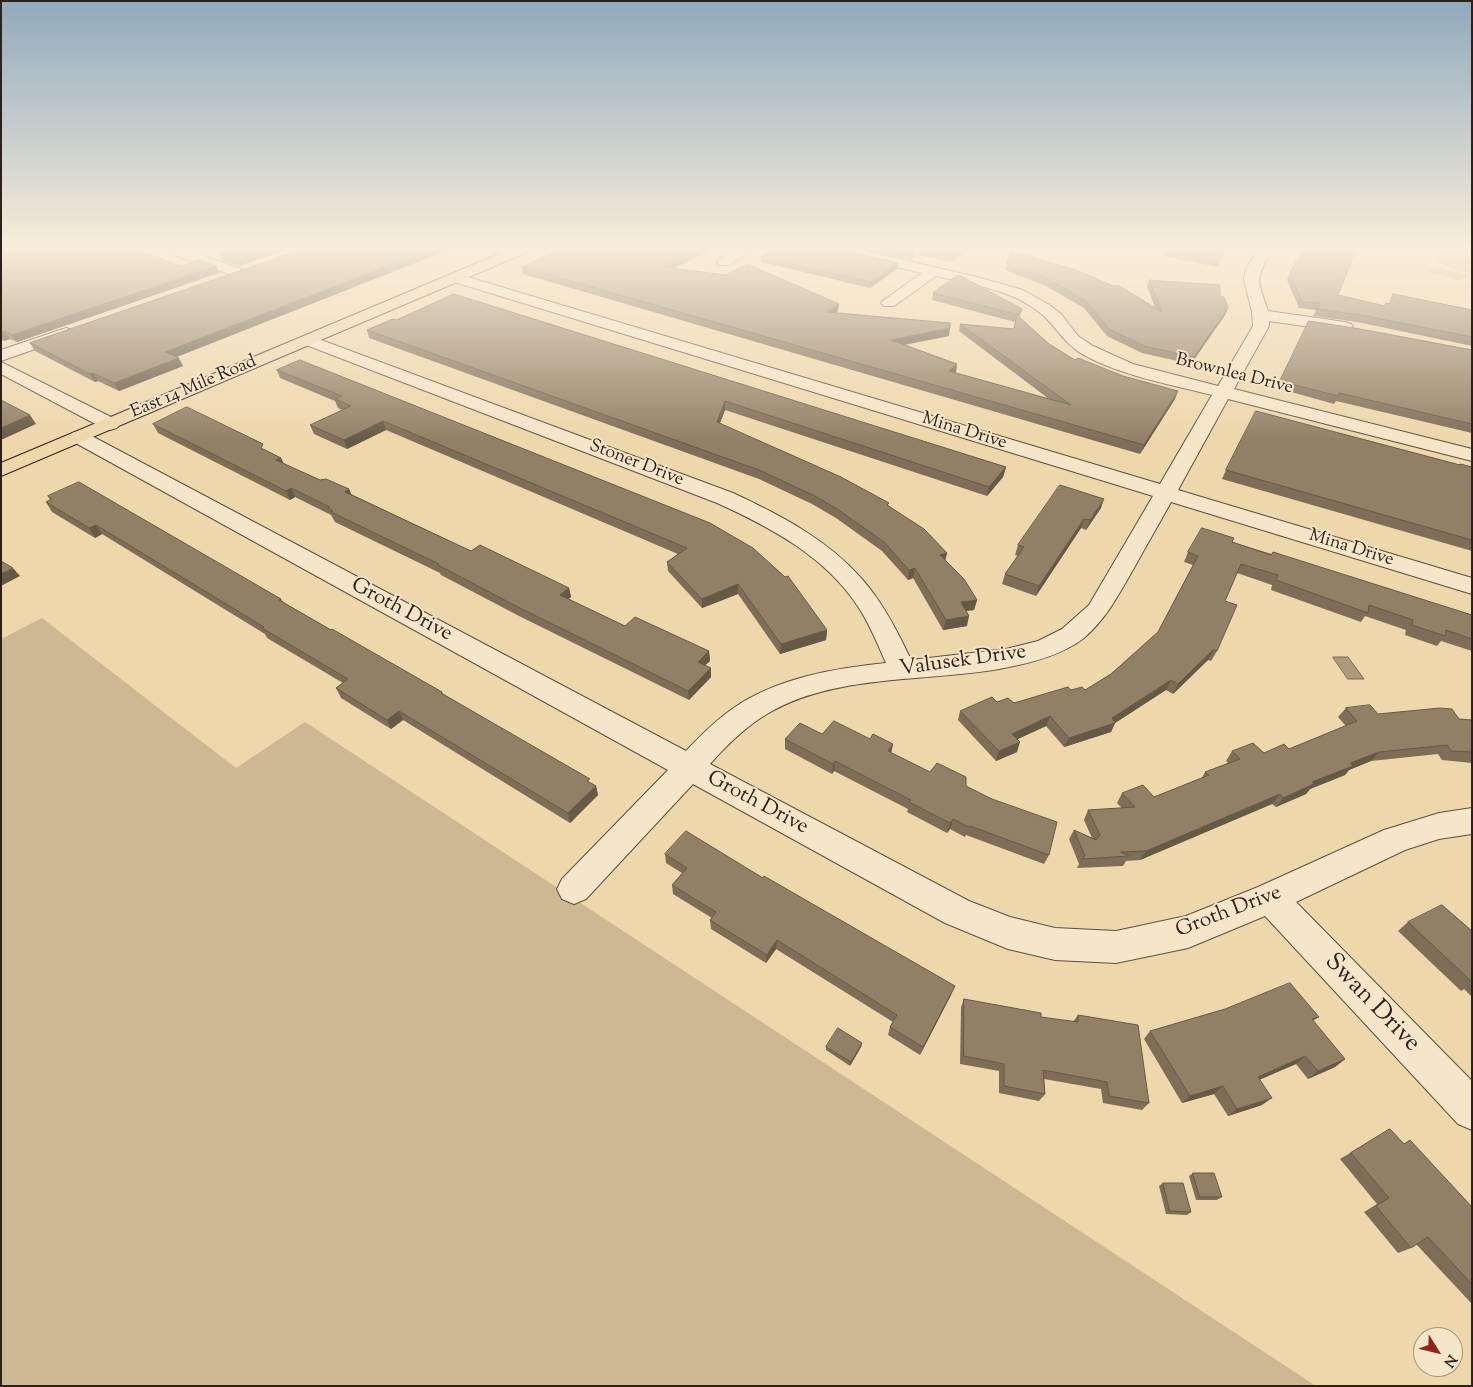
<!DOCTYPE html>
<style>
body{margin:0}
#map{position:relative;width:1473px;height:1387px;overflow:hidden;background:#efd7ac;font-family:"Sorts Mill Goudy",serif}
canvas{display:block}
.frame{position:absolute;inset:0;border:2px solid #2d211b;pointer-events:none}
.north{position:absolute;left:1413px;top:1327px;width:50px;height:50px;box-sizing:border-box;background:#f5e5c9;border:1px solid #a59783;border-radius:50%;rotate:126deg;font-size:14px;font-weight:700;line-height:20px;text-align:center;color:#2d211b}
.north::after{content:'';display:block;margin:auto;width:18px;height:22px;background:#8f2418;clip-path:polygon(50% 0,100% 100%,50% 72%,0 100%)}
</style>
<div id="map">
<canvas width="1473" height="1387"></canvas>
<div class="frame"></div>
<div class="north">N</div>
</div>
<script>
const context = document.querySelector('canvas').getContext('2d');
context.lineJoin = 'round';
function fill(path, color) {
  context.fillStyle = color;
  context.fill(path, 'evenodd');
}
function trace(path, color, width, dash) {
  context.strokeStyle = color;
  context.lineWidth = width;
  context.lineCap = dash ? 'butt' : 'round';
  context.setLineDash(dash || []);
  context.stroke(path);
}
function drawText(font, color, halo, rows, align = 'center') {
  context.font = font + ' "Sorts Mill Goudy",serif';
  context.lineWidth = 4;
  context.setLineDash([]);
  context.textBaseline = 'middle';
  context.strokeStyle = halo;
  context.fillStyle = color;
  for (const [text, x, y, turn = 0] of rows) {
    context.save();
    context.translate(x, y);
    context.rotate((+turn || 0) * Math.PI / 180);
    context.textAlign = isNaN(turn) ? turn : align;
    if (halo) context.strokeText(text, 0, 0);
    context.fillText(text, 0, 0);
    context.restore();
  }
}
const green = new Path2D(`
 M1453,254L1472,256V273L1448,268L1437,261L1436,258L1439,256Z
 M1439,267L1469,276L1458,280L1428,271Z
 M42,618L236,768L305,722L1316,1386H1V639Z`);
const water = new Path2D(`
 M1333,657H1348L1364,679H1348Z`);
const minor = new Path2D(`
 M161,248H182L244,270L246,273L244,276H234L163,251Z
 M491,248H513L521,253L514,257L493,251Z
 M739,248H757L729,265H719L717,262L719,259Z
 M826,248H852L977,277L1023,290L1048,304L1061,314L1078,336L1093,346L1133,364L1218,386L1253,326L1252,312L1244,279L1246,269L1259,248H1273C1255,282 1256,275 1268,311L1345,322L1351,324L1353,327L1351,330L1345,332L1269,321V326L1234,389L1472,449V461L1228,399L1178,490L1472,578V594L1171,502C1159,524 1146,546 1134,568C1119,594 1107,618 1084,638C1061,656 1027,664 999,669C925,682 833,674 767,714C745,727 727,745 710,764L969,901L1010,917L1055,928L1116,931L1186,916L1258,887L1384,830L1439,813L1472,808V834L1439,839L1405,850L1296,902L1472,1081V1130L1458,1124L1265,916L1188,948L1116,963L1055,960L1008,949L945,923L693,784L586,899L574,904L562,899L557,889L562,879L668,770L72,441L69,437L72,433L79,431L86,433L686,751C701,735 717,719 735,707C778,678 835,668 886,663C878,645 870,625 859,608C826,557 772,528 717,503L301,343L299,340L301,337H313L733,493C780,515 827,539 862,579C883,603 898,632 911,660L1006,649L1038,641L1062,629L1089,605L1153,496L451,281L449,278L451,275H461L1160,484L1212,395C1168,384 1122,376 1082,354C1064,344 1055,324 1039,312C1010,289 970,284 936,276L894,306H884L881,303L884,300L922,273L828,251Z
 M66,328L72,330L74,333L72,336L1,361V350Z
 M1,362L117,420L120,424L117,428L110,430L103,428L1,374Z`);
const major = new Path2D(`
 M513,248H532L530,251L1,476V463Z`);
const wall = new Path2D(`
 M1,248L135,249L181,266H216L219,273L17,342L10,339L4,341L1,340Z
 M223,248H290L239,266L222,260L219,253L228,250Z
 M307,248H453L176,357L183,366L119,391L98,381L95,382L35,351L30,343Z
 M565,248H714L674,268L838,311L836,313L949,336L905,345L956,372L955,373L1049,399L959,331L960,324L1014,329L1015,322L932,300L933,293L1022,309L1019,317L1049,344L1075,360L1175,399L1140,454L523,274L522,267Z
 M861,248H907L914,252L913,258L911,260Z
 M920,248H971L952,262L919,255Z
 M1166,248H1227L1222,255L1218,267L1163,256Z
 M761,257L897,269L870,288L761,262Z
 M1007,264L1155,308L1147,286L1149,280L1220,297L1228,308L1225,315L1191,364L1142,353L1107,336L1084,308L1046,286L1005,270Z
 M1290,273L1338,295L1384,306L1389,304L1393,294L1472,310V346L1357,322L1313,316L1316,310L1299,308L1287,280Z
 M393,319L1006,467L1003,477L987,496L725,410L720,423L889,506L947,553L945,560L977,600L974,610L966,611L967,626L943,630L913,578L908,580L882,551L836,518L812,504L759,479L369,338L367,330Z
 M1309,321L1472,350V433L1336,401L1334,404L1277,388Z
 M277,370L710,523L827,630L826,640L780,654L738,594L702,608L668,571L667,562L678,554L386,430L347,449L314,434L310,425L342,410L338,408L335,401L280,378Z
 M153,424L265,450L281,458L284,464L320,480L349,489L351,494L471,551L569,588L571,597L568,599L625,626L709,651L710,661L705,665L711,677L689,700L519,616L441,575L440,573L335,522L331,515L295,497L290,500L158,433Z
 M1460,464L1472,467V551L1222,479L1226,470L1460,465Z
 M48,496L281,599L283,602L331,630L442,692L443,694L596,786L598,795L570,823L403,720L391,729L341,698L336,688L343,683L267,638L265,634L102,534L95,538L52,512L46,502L50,500Z
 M1101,508L1086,530L1081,528L1036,596L1002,584L1005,574L1018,556L1015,555L1018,545Z
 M1232,542L1472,615V651L1441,641L1437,646L1405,635L1406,630L1365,616L1361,622L1271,590L1272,585L1237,573L1225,601L1217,651L1211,661L1208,660L1173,694L1166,690L1115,723L1111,732L1064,747L1046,726L1018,739L1017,752L996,761L958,720L960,711L997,702L1014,703L1071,690H1085L1111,674L1158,632L1193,565L1184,562L1188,552Z
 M1346,708L1378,714L1472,720V763L1442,760L1438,754L1371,761L1349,770L1345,775L1310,789L1306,794L1276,807L1272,804L1140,860L1126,861L1123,866L1077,868L1079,864L1069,839L1074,830L1092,838L1084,820L1088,810L1122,808L1117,803L1122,793L1154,797L1202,778L1205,772L1228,763L1226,761L1232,751L1264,753L1289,749L1346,726L1338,717Z
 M822,734L870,739L893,744L891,753L930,772L966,786L1049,855L1044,864L966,835L965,837L950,829L947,833L907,812L908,809L834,771L832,774L785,749V739Z
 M665,854L951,995L920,1055L888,1035L890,1027L893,1022L776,949L766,963L711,929L710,920L712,918L673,894L672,885L682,873L666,863Z
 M1408,922L1472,931V997L1464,989L1461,991L1398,931Z
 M964,999L1041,1017L1073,1022L1078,1015L1149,1103L1142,1110L1103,1103L1101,1089L1044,1079L1045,1094L1039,1101L999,1093V1071L960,1064L961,1007Z
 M1319,1017L1313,1021L1345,1059L1335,1067L1308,1079L1296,1064L1259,1080L1262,1105L1228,1116L1214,1094L1182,1103L1144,1039L1150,1031Z
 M862,1043L861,1047L850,1066L826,1050V1047Z
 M1390,1129L1404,1144L1472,1207V1304L1416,1244L1411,1248L1398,1253L1364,1212L1377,1204L1340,1159Z
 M1193,1173L1222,1197L1217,1200H1196L1189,1176Z
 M1163,1183L1191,1212L1187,1215L1166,1214L1159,1186Z`);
const shadedWall = new Path2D(`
 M268,248H290L239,266L236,259Z
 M434,248H453L169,360L165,352Z
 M700,248H714L663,274V267Z
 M962,248H971L952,262L953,255Z
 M914,252L913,258L911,260V254Z
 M898,263L897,269L870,288L871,282Z
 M216,266L219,273L17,342L12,335Z
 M839,304L838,311L826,320L827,312Z
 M1228,308L1225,315L1191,364L1194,357Z
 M950,328L949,336L890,347L891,340Z
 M5,331L10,339L4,341L1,337V332Z
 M179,358L183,366L119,391L114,383Z
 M957,364L956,372L948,379L949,371Z
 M93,373L98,381L95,382L90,374Z
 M1178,391L1175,399L1140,454L1144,445Z
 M725,401V410L717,431V422Z
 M30,415L36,424L1,440V428Z
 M383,421L386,430L347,449L344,440Z
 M281,458L285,467L276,460Z
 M1006,467L1003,477L987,496L989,487Z
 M291,488L295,497L290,500L286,491Z
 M349,489L353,499L345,492Z
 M1104,499L1101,508L1086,530L1090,520Z
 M1084,519L1081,528L1036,596L1039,586Z
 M96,525L102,534L95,538L89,528Z
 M947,553L945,562L940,555Z
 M13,568L20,576L1,586V574Z
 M915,568L913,578L908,580L909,570Z
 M738,584V594L702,608V599Z
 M569,588L571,597L561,605L560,595Z
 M977,600L974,610L959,612L961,602Z
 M969,616L967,626L943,630L946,620Z
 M827,630L826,640L780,654L781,644Z
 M1213,650L1208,660L1173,694L1178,684Z
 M709,651L710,661L699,671L698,662Z
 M711,668V677L689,700L688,691Z
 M1171,680L1166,690L1115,723L1111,732L1064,747L1069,738L1112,718Z
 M399,711L403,720L391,729L387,720Z
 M1050,716L1046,726L1009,743L1012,734Z
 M1020,742L1017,752L996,761L999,751Z
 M893,744L891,754L888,751Z
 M1379,752L1371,761L1349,770L1345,775L1310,789L1306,794L1276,807L1283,798L1312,782L1350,763Z
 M835,761L834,771L832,774L833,764Z
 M596,786L598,795L570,823L568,813Z
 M1280,794L1272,804L1140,860L1146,851Z
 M953,819L950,829L947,833L950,823Z
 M777,940L776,949L766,963L767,955Z
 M955,986L951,995L920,1055L923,1047Z
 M862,1043L861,1047L850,1066L851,1062Z
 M1305,1056L1296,1064L1249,1084L1258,1077Z
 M1345,1059L1335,1067L1308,1079L1318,1071Z
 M1223,1086L1214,1094L1182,1103L1190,1096Z
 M1272,1098L1262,1105L1228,1116L1237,1109Z`);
const building = new Path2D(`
 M1,248H132L181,266L199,260L216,266L12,335L5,331L1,332Z
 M234,248H268L236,259L219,253Z
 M307,248H434L165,352L179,358L114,383L93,373L90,374L30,343Z
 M565,248H700L663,267L726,275L747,264L839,304L827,312L950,323V328L891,340L957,364L949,371L1071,405L960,324L1014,329L1017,315L1049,344L1075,360L1078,358L1123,376L1178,391L1144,445L522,267Z
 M776,248H833L898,263L871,282L761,257Z
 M887,248H907L914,252L911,254Z
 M923,248H962L953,255Z
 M1166,248H1225L1220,260L1165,250Z
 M1304,248H1357L1338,295L1385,306L1386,303L1390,304L1393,294L1472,310V337L1361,315L1317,309L1320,303L1302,302L1290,273Z
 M1011,251L1076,270L1113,286L1118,285L1162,312L1149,280L1220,285V297H1224L1228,308L1194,357L1144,346L1109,329L1086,301L1048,279L1007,264Z
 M958,275L961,276L1022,309L1019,315L933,293Z
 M454,294L1006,467L989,487L725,401L717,422L841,477L889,503L887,505L924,529L947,553L940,555L964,579L977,600L961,602L969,616L946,620L915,568L909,570L884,542L837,509L813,495L759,470L367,330L393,319L396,320Z
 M1309,321L1360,329L1472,350V424L1339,393L1338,396L1280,381Z
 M300,360L710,523L753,548L785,577L788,576L827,630L781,644L738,584L702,599L667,562L687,548L383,421L344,440L310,425L351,406L335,399L342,396L277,370Z
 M1,400L30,415L1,428Z
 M187,407L263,444L261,448L281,458L276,460L320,480L326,479L349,489L345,492L471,551L480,545L569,588L560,595L625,626L635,617L709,651L698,662L711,668L688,691L516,606L438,565L439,564L331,512L333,511L328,508L330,507L291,488L286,491L153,424Z
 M1256,411L1460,465V464L1472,467V540L1226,470Z
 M79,482L281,599L279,600L331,630L332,629L442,692L441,693L590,779L587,781L596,786L568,813L399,711L387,720L336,688L348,679L262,628L264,627L96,525L89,528L46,502L52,499L48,496Z
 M1060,485L1104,499L1090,520L1084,519L1039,586L1005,574L1024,547L1018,545Z
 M1202,528L1234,538L1232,542L1271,555L1273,552L1472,615V639L1446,630L1445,636L1412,625L1413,620L1369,605L1368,613L1276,580L1278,575L1241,564L1225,601L1237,605L1217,651L1213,650L1178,684L1171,680L1112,718L1115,723L1069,738L1050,716L1012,734L1020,742L999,751L960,711L992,697L997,702L1008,698L1014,703L1068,687L1071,690L1082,687L1085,690L1111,674L1158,632L1198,556L1188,552Z
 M1,561L13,568L1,574Z
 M1370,705L1378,714L1440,708L1452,709L1459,719L1472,720V752L1451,751L1447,745L1379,752L1350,763L1353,766L1312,782L1314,784L1283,798L1280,794L1146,851L1121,852L1129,856L1082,859L1085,856L1074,830L1096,840L1100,835L1088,810L1135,807L1122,793L1143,785L1154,797L1209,775L1205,772L1240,759L1232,751L1253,743L1264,753L1284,744L1289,749L1357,721L1346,708Z
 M834,721L870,739L873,734L893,744L888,751L930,772L937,763L966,777V786L992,799L1057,822L1049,855L970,826L969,827L953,819L950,823L909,802L911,800L835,761L833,764L785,739L800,723L822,734Z
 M686,831L763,878L764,876L955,986L923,1047L890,1027L897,1015L777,940L767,955L710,920L716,912L672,885L687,868L665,854Z
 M1442,905L1472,931V982L1408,922Z
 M1290,983L1319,1017L1312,1019L1345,1059L1318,1071L1305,1056L1258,1077L1272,1098L1237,1109L1223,1086L1190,1096L1150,1031L1225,1009Z
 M964,999L1041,1013V1017L1078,1022V1015L1138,1025L1149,1103L1109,1096L1107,1082L1043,1070L1045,1094L1004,1086V1064L964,1056Z
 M838,1028L862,1043L851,1062L826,1047Z
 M1390,1129L1404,1144L1410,1140L1472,1207V1284L1428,1237L1411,1248L1376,1206L1389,1198L1351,1153Z
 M1193,1173H1214L1222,1197H1200Z
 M1163,1183H1183L1191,1212L1170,1211Z`);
const farStreetnames = [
 ["Brownlea Drive",1234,375,14],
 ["East 14 Mile Road",194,388,-23],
 ["Mina Drive",964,432,17],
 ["Stoner Drive",636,464,21],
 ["Mina Drive",1351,549,17]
];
const streetNames = [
 ["Groth Drive",401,611,28],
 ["Valusek Drive",963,662,-8],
 ["Groth Drive",757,804,28],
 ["Groth Drive",1229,913,-21]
];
const nearStreetnames = [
 ["Swan Drive",1371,1004,46]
];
fill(green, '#ceb893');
fill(water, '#ad997b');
trace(water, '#7a6955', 1);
trace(minor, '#5e4e3f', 2);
trace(major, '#2d211b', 2);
fill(minor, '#f5e5c9');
fill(major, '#efd7ac');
fill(wall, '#7e6e58');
fill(shadedWall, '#665a47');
fill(building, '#928066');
trace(building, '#665a47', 1);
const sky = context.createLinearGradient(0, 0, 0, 442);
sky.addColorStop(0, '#90a9bc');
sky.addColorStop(0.56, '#f8edda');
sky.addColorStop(1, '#f8edda00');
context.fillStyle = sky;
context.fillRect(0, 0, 1473, 442);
drawText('18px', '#2d211b', '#f5e5c9', farStreetnames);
drawText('21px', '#2d211b', '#f5e5c9', streetNames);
drawText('25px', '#2d211b', '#f5e5c9', nearStreetnames);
</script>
